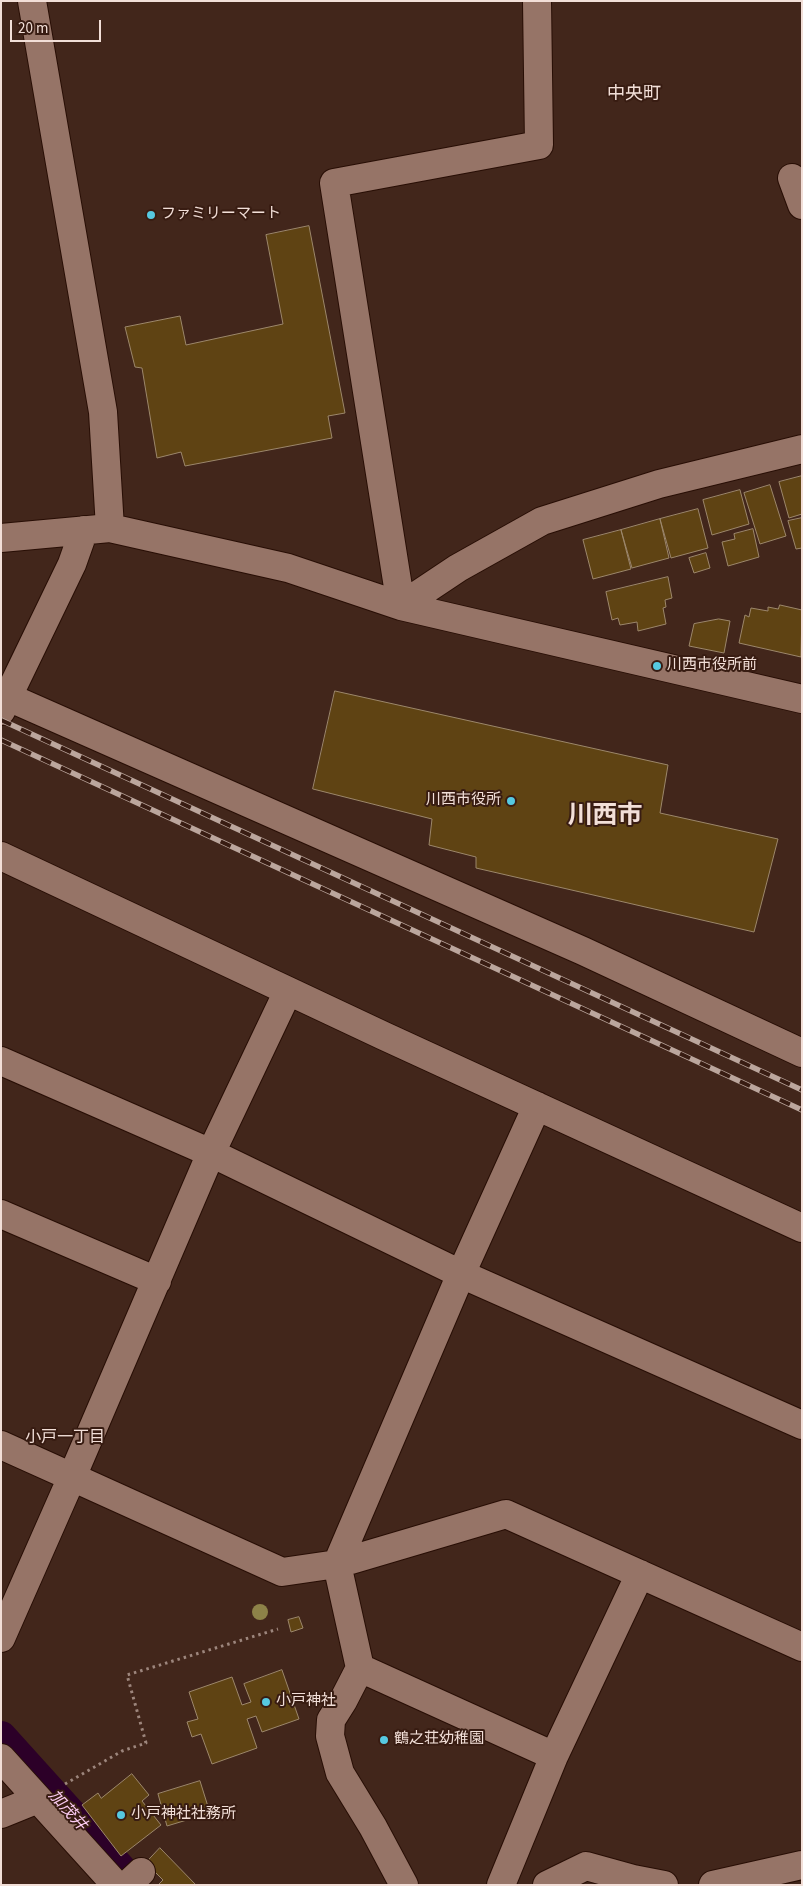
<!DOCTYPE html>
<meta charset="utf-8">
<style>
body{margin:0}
#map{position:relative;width:803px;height:1886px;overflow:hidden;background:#42261b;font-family:"Source Sans 3",sans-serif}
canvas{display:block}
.frame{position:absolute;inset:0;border:2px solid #f2dfd8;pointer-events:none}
.scale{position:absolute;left:10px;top:20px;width:91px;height:22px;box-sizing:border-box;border:2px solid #f2dfd8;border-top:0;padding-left:6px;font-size:15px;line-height:18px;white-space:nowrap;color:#f2dfd8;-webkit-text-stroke:4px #381c12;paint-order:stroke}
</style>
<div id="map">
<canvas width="803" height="1886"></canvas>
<div class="frame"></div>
<div class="scale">20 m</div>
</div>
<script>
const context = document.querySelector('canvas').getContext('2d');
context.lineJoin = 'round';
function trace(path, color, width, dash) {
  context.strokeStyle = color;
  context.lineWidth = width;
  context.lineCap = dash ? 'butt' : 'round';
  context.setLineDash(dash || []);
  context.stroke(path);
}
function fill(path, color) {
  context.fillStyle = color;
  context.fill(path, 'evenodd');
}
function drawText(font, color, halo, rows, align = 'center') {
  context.font = font + ' "Source Sans 3","Noto Sans JP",sans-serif';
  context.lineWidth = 4;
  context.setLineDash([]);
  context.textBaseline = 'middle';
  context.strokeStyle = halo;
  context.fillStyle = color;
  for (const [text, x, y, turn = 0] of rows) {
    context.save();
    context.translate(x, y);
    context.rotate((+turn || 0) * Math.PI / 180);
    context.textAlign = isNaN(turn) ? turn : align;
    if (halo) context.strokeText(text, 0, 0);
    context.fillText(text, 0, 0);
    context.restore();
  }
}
const canal = new Path2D(`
 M1,1737L131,1881`);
const building = new Path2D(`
 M309,226L345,413L328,416L332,438L185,466L181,452L157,458L142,368L135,367L125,327L180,316L186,345L283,324L266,235Z
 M802,476V514L789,518L779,482Z
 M770,485L786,536L760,544L744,493Z
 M740,490L749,524L712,535L703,500Z
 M698,509L708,548L671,558L660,519Z
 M802,518V548L796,549L788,521Z
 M660,519L669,558L632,568L621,530Z
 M753,529L759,557L728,566L722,542L735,539L734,534Z
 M621,530L631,569L593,579L583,540Z
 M706,553L710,568L694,573L689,558Z
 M668,577L672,598L665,600L666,607L663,608L666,624L638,631L637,622L620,625L618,618L612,620L606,592Z
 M780,605L802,610L801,657L739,643L745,615L749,617L751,608L768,611V607L778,609Z
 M719,619L730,621L724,653L689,646L694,624Z
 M335,691L668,765L660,813L778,839L754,932L476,868V857L429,845L432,819L313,789Z
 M299,1617L303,1628L291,1632L288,1620Z
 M282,1670L299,1719L262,1732L256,1716L247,1719L257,1748L212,1764L201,1734L192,1737L187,1722L198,1719L189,1692L232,1677L242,1705L251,1702L244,1684Z
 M132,1774L149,1795L142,1801L161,1825L121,1856L82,1805L98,1793L101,1798Z
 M200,1781L210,1813L167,1826L158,1794Z
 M160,1848L196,1885H158L163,1880L146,1863Z`);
const path = new Path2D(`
 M65,1784L122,1751L146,1743L127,1675L278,1629`);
const minor = new Path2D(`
 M32,1L103,412L110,528
 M537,1L539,145L334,183L401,606L458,568L542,521L659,484L802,449
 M792,178L802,205
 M1,538L110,528L288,568L401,606L802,699
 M8,697L583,951L802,1053
 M1,711L72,564L84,530
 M1,856L384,1036L802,1228
 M288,991L211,1153L72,1477L282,1572L337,1564L506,1514L802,1647
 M1,1061L211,1153L461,1274L802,1425
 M1,1214L157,1281
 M1,1445L72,1477L1,1638
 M360,1668L554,1756
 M1,1758L116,1885
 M1,1814L38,1799
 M127,1885L141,1872
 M404,1885L373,1827L340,1773L330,1736L331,1720L343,1701L360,1668L337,1564L461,1274L537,1106
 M501,1885L554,1756L640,1574
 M547,1885L586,1866L633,1879L664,1885
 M713,1885L802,1865`);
const rail = new Path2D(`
 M1,720L802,1090
 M1,740L802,1110`);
const trees = [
 [260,1612]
];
const markers = [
 [151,215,5,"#56c9e1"],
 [657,666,5,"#56c9e1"],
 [511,801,5,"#56c9e1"],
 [266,1702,5,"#56c9e1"],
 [384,1740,5,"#56c9e1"],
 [121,1815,5,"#56c9e1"]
];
const poiNames = [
 ["ファミリーマート",161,215],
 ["川西市役所前",667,666],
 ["川西市役所",501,801,"right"],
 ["小戸神社",276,1702],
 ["鶴之荘幼稚園",394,1740],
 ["小戸神社社務所",131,1815]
];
const neighbourhoodNames = [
 ["小戸一丁目",65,1438]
];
const waterNames = [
 ["加茂井",67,1811,48]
];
const quarterNames = [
 ["中央町",634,95]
];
const townNames = [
 ["川西市",605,818]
];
trace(canal, '#2c0028', 32);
fill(building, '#5f4313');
trace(building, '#9c876b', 1);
trace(minor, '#280e05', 30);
trace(path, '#9d867d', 3, [2.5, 4]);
trace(minor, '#967467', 28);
trace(rail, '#bba69d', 5.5);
trace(rail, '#381c12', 4, [11]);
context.fillStyle = '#8d8248';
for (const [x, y] of trees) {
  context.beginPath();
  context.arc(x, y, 8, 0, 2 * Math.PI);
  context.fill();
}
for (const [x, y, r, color] of markers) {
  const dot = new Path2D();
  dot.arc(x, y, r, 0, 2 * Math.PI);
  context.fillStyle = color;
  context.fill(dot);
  trace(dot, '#381c12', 2);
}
drawText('15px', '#f2dfd8', '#381c12', poiNames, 'left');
drawText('16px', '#f2dfd8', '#381c12', neighbourhoodNames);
drawText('italic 16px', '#fcccf3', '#381c12', waterNames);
drawText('18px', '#f2dfd8', '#381c12', quarterNames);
drawText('bold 25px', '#f2dfd8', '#381c12', townNames);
</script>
